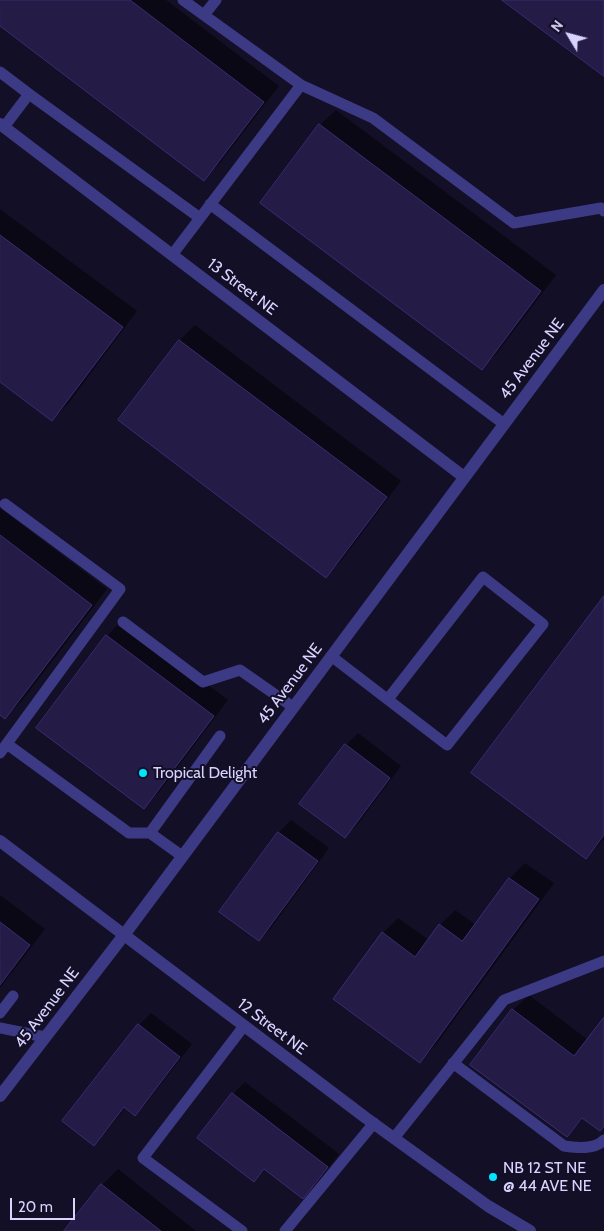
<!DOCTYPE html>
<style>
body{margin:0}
#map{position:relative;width:604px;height:1231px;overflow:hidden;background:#130f26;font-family:Cabin,sans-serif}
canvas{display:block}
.north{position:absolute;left:544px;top:10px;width:50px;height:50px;-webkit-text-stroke:4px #130f26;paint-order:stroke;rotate:307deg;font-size:14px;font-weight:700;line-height:20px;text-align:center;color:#d9d4ff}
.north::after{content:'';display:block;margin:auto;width:18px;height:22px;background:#d9d4ff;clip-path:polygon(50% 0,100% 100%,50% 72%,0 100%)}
.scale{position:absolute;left:10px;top:1198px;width:65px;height:22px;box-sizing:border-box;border:2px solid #d9d4ff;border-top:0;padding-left:6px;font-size:15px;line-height:18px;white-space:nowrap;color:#d9d4ff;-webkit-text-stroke:4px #130f26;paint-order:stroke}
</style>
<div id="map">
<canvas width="604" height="1231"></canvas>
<div class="north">N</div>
<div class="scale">20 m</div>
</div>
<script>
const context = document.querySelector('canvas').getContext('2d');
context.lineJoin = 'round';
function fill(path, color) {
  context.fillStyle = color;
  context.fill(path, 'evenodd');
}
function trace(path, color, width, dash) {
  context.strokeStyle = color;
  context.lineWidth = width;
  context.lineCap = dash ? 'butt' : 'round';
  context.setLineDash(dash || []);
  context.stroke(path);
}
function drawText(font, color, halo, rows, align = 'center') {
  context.font = font + ' Cabin,sans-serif';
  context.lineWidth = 4;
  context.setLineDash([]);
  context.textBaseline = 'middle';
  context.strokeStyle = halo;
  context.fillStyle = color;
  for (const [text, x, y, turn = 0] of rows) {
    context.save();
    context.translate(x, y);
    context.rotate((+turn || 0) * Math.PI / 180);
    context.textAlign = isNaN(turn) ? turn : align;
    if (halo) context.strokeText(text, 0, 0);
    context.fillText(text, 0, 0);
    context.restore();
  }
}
const shadow = new Path2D(`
 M0,0H166L279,86L219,164L204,179L0,24Z
 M336,110L556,275L497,353L482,368L320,125Z
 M0,209L137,311L68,404L52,419L0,380Z
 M195,325L401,481L341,561L326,576L120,420L180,340Z
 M0,508L107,589L21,702L5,717L0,713Z
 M604,598V839L586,858Z
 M122,620L228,700L159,792L144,807L38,728L107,636Z
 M358,733L401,766L357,825L344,837L346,745Z
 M291,820L329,848L271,928L259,940L221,912L279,832Z
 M525,863L554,883L435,1046L420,1061L383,933L398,918L429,940L440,925L455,910L476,925L510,878Z
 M0,895L45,929L0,988Z
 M529,995L588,1040L604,1019V1125L584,1118L567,1136L513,1010Z
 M151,1013L192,1044L147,1102L135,1114L126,1107L106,1132L94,1144L64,1121L139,1025Z
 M245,1082L339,1154L315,1185L303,1197L266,1169L254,1181L199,1138L233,1094Z
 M118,1169L196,1231H66L102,1185Z`);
const building = new Path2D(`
 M0,0H130L264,102L204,181L0,26Z
 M502,0H604V76Z
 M319,124L541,291L482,370L260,203Z
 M0,235L123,327L52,421L0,382Z
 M179,340L387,497L326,578L118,420Z
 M0,535L92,605L5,719L0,715Z
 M604,596V835L586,859L471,773Z
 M106,635L214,716L144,809L36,728Z
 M345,744L390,778L345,838L299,804Z
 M278,832L318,861L259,941L219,912Z
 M509,878L539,899L420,1063L333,999L382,932L415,957L439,924L462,941Z
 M0,922L30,945L0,985Z
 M512,1009L574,1056L604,1017V1126L600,1131L582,1118L567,1137L470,1065Z
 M138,1024L180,1057L135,1116L124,1107L94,1146L62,1121Z
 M232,1093L328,1167L303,1199L264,1169L254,1182L197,1138Z
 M101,1184L161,1231H64Z`);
const service = new Path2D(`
 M204,15L216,0
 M0,72L29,94L4,127
 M301,85L373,118L514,223L601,208L604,211
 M29,94L200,218
 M210,204L504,424
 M172,255L301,85L183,0
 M123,622L203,682L240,670L293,707
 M331,656L447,745L543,624L483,577L388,699
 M7,744L129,833H150L182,856
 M0,753L120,589L5,504
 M150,833L220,736
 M0,1013L13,996
 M0,1028L45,1037
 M453,1063L564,1146C577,1148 595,1150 604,1140
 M394,1138L504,1000L604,961
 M242,1231L143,1158L244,1026
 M285,1231L374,1123`);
const minor = new Path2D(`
 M0,124L464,477
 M0,1096L124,935L604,290`);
const tertiary = new Path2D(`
 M0,841L366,1118L488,1206L530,1231`);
const markers = [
 [143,773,5,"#00e5ff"],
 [493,1177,5,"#00e5ff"]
];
const streetNames = [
 ["13 Street NE",242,287,37],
 ["45 Avenue NE",532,359,-53],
 ["45 Avenue NE",290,684,-53],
 ["45 Avenue NE",47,1008,-53],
 ["12 Street NE",272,1027,37]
];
const poiNames = [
 ["Tropical Delight",153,773],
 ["NB 12 ST NE",503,1168],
 ["@ 44 AVE NE",503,1186]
];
fill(shadow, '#0007');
fill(building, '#241b47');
trace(building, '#3b2d73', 1);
trace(service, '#3d3a85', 11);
trace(minor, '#3d3a85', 12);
trace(tertiary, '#3d3a85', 12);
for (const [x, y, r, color] of markers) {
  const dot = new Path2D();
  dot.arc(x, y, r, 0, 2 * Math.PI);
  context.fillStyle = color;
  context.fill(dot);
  trace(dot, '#130f26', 2);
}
drawText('16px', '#d9d4ff', '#130f26', streetNames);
drawText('16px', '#d9d4ff', '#130f26', poiNames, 'left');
</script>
